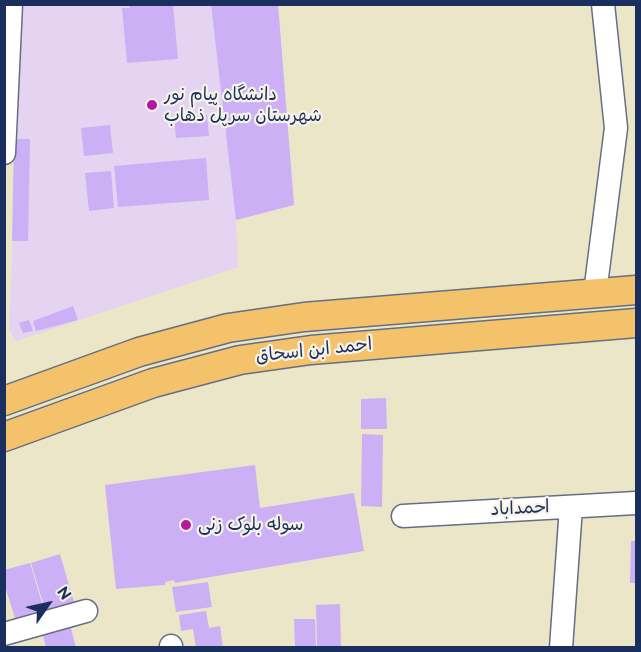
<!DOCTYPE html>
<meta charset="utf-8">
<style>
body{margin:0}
#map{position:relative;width:641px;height:652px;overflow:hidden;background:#ece6c9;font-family:"Balsamiq Sans",sans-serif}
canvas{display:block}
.frame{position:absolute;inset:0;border:6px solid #1b2f5e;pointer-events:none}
.north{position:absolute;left:18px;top:574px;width:60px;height:60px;-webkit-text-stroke:4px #f7f3e8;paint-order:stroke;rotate:56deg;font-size:16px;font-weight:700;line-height:24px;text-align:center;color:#1b2f5e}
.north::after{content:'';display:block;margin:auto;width:21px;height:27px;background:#1b2f5e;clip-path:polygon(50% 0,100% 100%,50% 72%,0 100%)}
</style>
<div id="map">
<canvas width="641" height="652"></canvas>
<div class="frame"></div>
<div class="north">N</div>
</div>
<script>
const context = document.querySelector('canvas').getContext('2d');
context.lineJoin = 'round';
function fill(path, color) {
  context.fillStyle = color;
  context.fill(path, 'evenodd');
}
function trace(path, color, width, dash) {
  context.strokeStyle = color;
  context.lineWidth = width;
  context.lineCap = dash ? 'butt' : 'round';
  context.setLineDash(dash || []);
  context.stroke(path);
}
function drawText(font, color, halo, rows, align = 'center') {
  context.font = font + ' "Balsamiq Sans","Playpen Sans Arabic",sans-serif';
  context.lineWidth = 4.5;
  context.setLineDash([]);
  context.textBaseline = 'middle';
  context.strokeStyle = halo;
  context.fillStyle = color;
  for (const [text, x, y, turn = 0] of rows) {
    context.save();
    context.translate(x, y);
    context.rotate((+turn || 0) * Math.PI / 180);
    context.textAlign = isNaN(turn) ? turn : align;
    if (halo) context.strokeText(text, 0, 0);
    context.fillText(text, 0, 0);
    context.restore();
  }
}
const built = new Path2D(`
 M22,5H278L294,205L236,220L238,267L16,341L9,330Z`);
const building = new Path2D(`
 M211,4H278L294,205L236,220Z
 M129,5H173L178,59L127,63L122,8H130Z
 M207,115L209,136L176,138L174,118Z
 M110,125L113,153L84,156L81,128Z
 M14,139H30L28,241H12Z
 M206,158L209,200L118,207L114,166Z
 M111,171L114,208L89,211L85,173Z
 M73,306L78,320L36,331L33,321Z
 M29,320L33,331L23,333L19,323Z
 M386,398L387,429H361V399Z
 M362,434L383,435L382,507L361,506Z
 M255,465L260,508L354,493L364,551L175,583L174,580L165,582V585L116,589L105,485Z
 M631,541H636V583H630Z
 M60,554L74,602L45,610L31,563Z
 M30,563L44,610L15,618L4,583V570Z
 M208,582L212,607L176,612L172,587Z
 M340,604L341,648H317L316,605Z
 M206,611L209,628L220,626L223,648H196L193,629L181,631L179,615Z
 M294,619H315L316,648H295Z
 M70,624L76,648H46L42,631Z`);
const minor = new Path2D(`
 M4,153L11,4
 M595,293L616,128L603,4
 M403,516L636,503
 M4,634L86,611
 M171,646V648
 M561,648L571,507`);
const major = new Path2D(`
 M4,401L139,352L228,328L304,317L636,290
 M4,437L153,383L240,360L311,350L636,323`);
const markers = [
 [152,105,6,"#b5179e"],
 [186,525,6,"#b5179e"]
];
const poiNames = [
 ["دانشگاه پیام نور",164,95],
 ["شهرستان سرپل ذهاب",164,116],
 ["سوله بلوک زنی",198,525]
];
const streetNames = [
 ["احمد ابن اسحاق",314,351,-6],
 ["احمداباد",520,509,-3]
];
fill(built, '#e4d3f1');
fill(building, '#cbb0f5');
trace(minor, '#646f83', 25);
trace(major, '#646f83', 31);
trace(minor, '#fff', 22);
trace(major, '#f3c26a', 28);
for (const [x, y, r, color] of markers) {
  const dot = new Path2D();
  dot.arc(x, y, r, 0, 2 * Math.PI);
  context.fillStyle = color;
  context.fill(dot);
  trace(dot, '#f7f3e8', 2);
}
drawText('18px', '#1b2f5e', '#f7f3e8', poiNames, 'left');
drawText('18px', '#1b2f5e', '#f7f3e8', streetNames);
</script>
